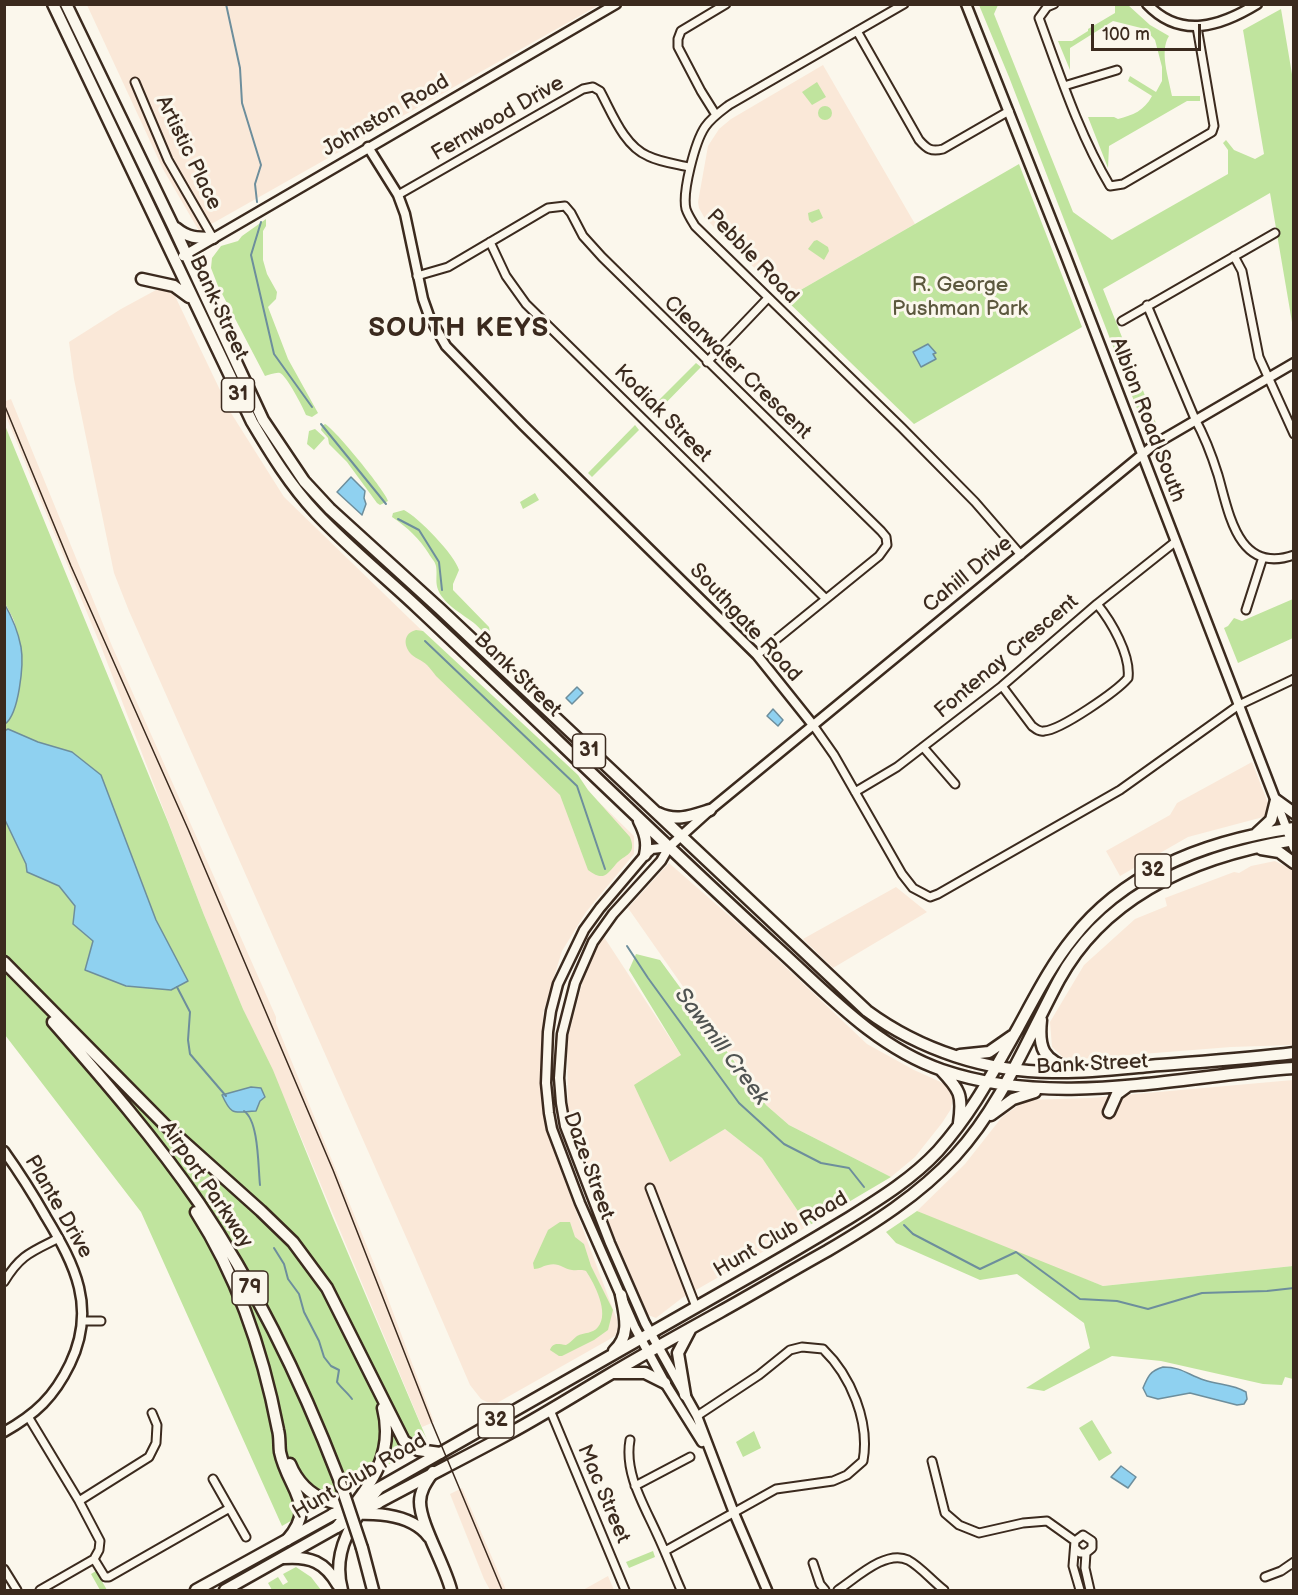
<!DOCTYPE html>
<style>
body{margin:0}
#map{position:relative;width:1298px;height:1595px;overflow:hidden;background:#fbf7ec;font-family:"Balsamiq Sans",sans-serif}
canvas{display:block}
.frame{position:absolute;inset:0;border:6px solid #3b2a1e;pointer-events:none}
.scale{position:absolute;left:1091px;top:24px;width:110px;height:27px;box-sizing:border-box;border:3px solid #3b2a1e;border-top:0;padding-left:8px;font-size:18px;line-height:21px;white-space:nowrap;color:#3b2a1e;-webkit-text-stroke:4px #fbf7ec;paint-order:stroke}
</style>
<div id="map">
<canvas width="1298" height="1595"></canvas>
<div class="frame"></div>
<div class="scale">100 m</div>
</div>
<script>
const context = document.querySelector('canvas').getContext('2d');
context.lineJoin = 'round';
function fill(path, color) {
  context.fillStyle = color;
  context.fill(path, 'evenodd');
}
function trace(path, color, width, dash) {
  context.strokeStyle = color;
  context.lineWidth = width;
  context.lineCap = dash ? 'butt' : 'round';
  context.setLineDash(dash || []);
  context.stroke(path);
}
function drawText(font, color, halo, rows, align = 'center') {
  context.font = font + ' "Balsamiq Sans",sans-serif';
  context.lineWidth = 6;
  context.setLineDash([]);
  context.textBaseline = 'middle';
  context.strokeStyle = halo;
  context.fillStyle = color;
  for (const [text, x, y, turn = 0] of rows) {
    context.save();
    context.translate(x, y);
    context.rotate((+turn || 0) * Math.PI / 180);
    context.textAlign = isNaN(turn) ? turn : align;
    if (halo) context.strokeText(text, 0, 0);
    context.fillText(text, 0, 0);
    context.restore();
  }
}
const built = new Path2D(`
 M87,5H599L199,231L163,169Z
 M823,65L915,224L785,299L704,217L699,208L698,202L708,146L719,129L731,119Z
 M156,290H168L175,296L231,413L284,497L634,836V854L586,912L562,951L543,1013L542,1060L548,1124L563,1176L617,1320L618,1329L615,1336L610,1339L497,1403L487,1402L481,1399L470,1385L414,1255L129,611L114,573L74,379L69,342L121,309Z
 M4,398L6,401L11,399L112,646L276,1017V1023L384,1288L434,1422L422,1427L293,1118L243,1009L204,915L102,649L5,414Z
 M1252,762L1268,803L1267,816L1188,837L1120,876L1106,851L1170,815L1177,803Z
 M1275,861L1293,870V1045L1231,1047L1066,1060L1052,1047L1050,1022L1084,965L1135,919L1167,906L1165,898L1234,872L1239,873L1251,866Z
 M669,863L757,940L867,1044L914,1070L943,1083L950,1089L953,1097L951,1109L942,1123L915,1157L891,1177L789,1125L766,1105L628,908Z
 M896,887L927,912L833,968L803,939Z
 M604,937L681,1055L670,1161L725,1129L762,1158L808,1226L682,1298L656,1318L648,1315L608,1221L568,1110L567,1041L584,976L599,943Z
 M1293,1080V1266L1103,1286L955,1231L917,1211L965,1164L1002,1117L1026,1100L1091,1098Z
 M462,1488L469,1504L506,1590H490L484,1579L450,1494Z
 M608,1576L614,1590H583Z`);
const green = new Path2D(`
 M979,5H998L994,14L1073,212L1112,240L1228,174V150L1223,143L1226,140L1234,150L1255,159L1264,154L1243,30L1281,9L1294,86L1293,328L1270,193L1103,289L1157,426L1146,432L1009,77Z
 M1115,5H1128L1150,25L1169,36C1159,51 1169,79 1172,96H1200V101H1187L1109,146L1108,168L1088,117H1114L1118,119C1133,115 1144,111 1152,96L1128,81L1130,76L1156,92L1162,81V67L1155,40L1145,29L1113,21L1070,48V70L1058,41H1072L1088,31V29L1115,13Z
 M817,82L826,97L812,105L802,92Z
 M818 113a7 7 0 1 1 14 0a7 7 0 1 1-14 0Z
 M1019,164L1082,327L914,424L785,299Z
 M819,209L823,218L812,223L809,220L808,213Z
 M266,219V226L263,231V260L267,274L277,292L276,299L268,307L288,359L318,413L312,417L306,415C303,407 286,375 280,373C276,372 269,375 265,376L218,286L211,268L212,258L221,246L238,241L242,236Z
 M817,240L828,247L829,251L824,260L808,249L814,241Z
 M696,363L701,367L654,415L649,410Z
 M4,423L168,822L204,915L243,1009L273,1070L333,1218L428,1442L282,1526L141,1212L5,1035V820L26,864L27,872L59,886L75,906L73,924L93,941L85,970L126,986L171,990L187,981L156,920L101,775L72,752L38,742L8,730L5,731V724C23,710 20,646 15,624C13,617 8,609 5,603Z
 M325,424C334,428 387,493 388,501L380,505L377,503L347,462L329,444L328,438L321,430L322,426Z
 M635,425L639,430L592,477L588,473Z
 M315,429L325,438L314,450L307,444L309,431Z
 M535,493L539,500L523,509L520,502Z
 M404,510C418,517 455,555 459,570L453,584V590L489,627L491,636L485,635C475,619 454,613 443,598C433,585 438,579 436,566C435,561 431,558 429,554C419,538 408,528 392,517L393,513Z
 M1293,599V638L1238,663L1224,628L1228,626L1234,618L1242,621Z
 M416,630L423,631L578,775L588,790L630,837C637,855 625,854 616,864C606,876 603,881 588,870L560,795L436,676C433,672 430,668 427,665C422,660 414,658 410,653C403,644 404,633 416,630Z
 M636,954L660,960L766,1105L789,1125L891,1177L808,1226L762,1158L725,1129L670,1162L634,1085L681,1055L629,970Z
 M917,1211L1103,1286L1293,1266V1379L1285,1377L1282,1385L1263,1384L1161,1361L1112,1356L1044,1391L1026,1388L1090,1348L1084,1323L1017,1274L980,1280L896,1243L886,1232Z
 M560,1222H570L575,1237L584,1244L591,1266L613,1310L608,1330L594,1340L562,1356H559L550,1350C553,1342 558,1344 566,1345C570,1343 573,1339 577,1336C584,1332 593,1334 598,1327C610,1313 594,1283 586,1271C581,1269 577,1271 572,1270C563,1269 559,1262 548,1265C542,1266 540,1269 534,1269L533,1263L548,1230Z
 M1092,1420L1112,1453L1099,1461L1079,1428Z
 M754,1431L761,1448L743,1457L736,1442Z
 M653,1551L655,1557L629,1568L626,1562Z
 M296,1567L311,1577L321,1590H272L268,1583L278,1577L283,1585L288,1582L283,1574Z
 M96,1571L107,1590H100L91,1574Z`);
const water = new Path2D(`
 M928,344L936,353L933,354L936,359L921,367L913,352Z
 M351,477L365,491L364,498L366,504L362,515L337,492Z
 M4,603C12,617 18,631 21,647C24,664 19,714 5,724Z
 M577,687L583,693L572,704L566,698Z
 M773,709L783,720L778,726L767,716Z
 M8,729L38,742L72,752L101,775L156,920L188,981L171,990L126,986L85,970L93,941L73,924L75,906L59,886L27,872L26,864L5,820L4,731Z
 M251,1087L261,1088L265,1097L260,1101L256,1111C234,1112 232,1117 222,1095Z
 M1163,1367C1182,1367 1188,1375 1204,1380C1219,1385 1233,1384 1246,1392L1247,1399L1244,1404L1237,1405L1190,1393L1158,1399L1147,1396L1143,1388C1148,1376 1150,1371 1163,1367Z
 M1121,1466L1136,1477L1128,1488L1111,1477Z`);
const stream = new Path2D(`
 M226,4L240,68L242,103L261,165L255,184L257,202
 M261,222L251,255L274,354L312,407
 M321,424L386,504
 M398,519L419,530L439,562L442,590
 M425,641L577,786L605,869
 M627,946L648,978L739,1103L784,1144L821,1163L849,1168L864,1187
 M177,987L190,1012L188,1040L190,1054L226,1096
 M244,1111C259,1121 258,1167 260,1185
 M904,1225L913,1234L980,1269L1016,1252L1080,1299L1117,1301L1148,1309L1202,1293L1267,1291L1294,1288
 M274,1248L284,1264L288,1279L299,1294L304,1312L319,1341L324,1357L331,1366L339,1370L337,1382C341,1388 347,1392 352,1399`);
const minor = new Path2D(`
 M904,4L729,105C721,111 711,118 705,127C695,142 682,192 686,209C688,215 692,221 695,226L902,428L975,502L1021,555
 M1054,4L1047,7L1039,18C1060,75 1079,134 1110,186L1123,184L1212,132L1214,126L1197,27
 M857,31L919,140C927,149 931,152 943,149L1009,111
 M135,82L168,160L213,238
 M1064,86L1117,70
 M716,115L701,91L678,47V39L681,31L726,4
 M398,195L583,89L593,87L600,91C612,113 624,146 648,156C660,162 676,164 689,167
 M490,242L506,276L526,304L825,598
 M1234,256L1242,271L1259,357L1294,434
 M417,276L448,267L548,208L565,206L571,213L583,236L602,257L881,531L886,537L887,545L879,556L757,655
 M1147,305L1195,419C1205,437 1212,456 1218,475C1229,513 1238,575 1294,555
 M1122,321L1275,233
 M707,362L768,298
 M1246,610L1263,557
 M1002,686L1032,726C1036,729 1039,732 1044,731C1061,730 1117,691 1128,678C1131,655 1111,621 1097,604
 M813,725L834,755L902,874L913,888L930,897L938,894L1120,790L1239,705L1294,679
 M923,747L955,784
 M855,792L897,767L1002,686L1097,604L1175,542
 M650,1188L696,1307
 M4,1282C20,1255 31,1252 59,1238
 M83,1321H101
 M550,1410L625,1590
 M29,1418L79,1501L100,1541L99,1550L94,1559L40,1590
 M630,1440C624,1473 644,1505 657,1534C666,1553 673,1572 681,1590
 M932,1461L945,1513L959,1525L979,1533L1023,1523L1047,1521L1075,1541
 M213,1479L246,1537
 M635,1486L690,1457
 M79,1501L149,1457L156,1443L157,1425L152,1413
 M1076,1549L1080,1553H1086L1092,1548V1541L1083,1535L1075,1541L1073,1566L1080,1590
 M665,1551L776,1489L833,1481L847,1475L863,1461C870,1422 851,1376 823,1349L802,1347L790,1350L759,1375L697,1416
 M1086,1553L1085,1568L1090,1590
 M94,1559L105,1577H109L228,1509
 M813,1563L820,1584L825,1590
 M4,1569L17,1590
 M1265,1577L1281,1571L1294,1562
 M838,1590C855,1579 886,1549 908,1560C921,1567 932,1581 944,1590`);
const tertiary = new Path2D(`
 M966,4L1065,254L1294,848
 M1147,4C1181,40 1221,26 1257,4
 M368,147L398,195L405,214L423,299L429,316L446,346L523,425L757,655L813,725
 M183,256L616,4
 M669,847L652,849L645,855L600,908L584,930L558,984L551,1011L548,1032L546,1083L549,1113L552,1129L580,1203L635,1328L665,1383L702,1442
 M4,1151C19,1172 33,1194 46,1217C75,1265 97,1308 70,1364C54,1397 36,1414 4,1432
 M767,1590L734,1513L697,1416L645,1323L610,1243L565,1126L561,1103L559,1078L562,1034L575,983L593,942L613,914L661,861L669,847L710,810L1155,444L1294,363`);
const primary = new Path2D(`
 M53,4L252,422C271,454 290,485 316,513C347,546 384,576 417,607C465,652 512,697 560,743C631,811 702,879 775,946C826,992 875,1047 942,1070C1056,1109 1177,1076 1294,1068
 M66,4L173,226L263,420L304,481L330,509L440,609L867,1011C920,1050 987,1072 1053,1072C1085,1073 1117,1069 1149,1066C1197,1062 1245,1059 1294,1053
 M176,228C188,238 197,238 213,238
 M142,279L174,286L189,297
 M658,813C676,822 691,816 710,810
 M639,821C645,833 648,842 645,855
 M1256,834L1271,820L1276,800L1294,813
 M1261,849L1279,852L1294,863
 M1041,1020C1038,1048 1043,1060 1071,1069
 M960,1055L989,1052L1012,1036
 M941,1070C960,1090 963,1095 959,1123
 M1109,1112L1117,1094L1128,1086
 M991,1115L1013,1099L1035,1092
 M614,1351C631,1335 625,1316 621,1295
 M614,1373H645L665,1383
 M685,1395L678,1353L690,1330
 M370,1493C491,1424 612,1355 733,1286C772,1264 811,1241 849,1218C881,1198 913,1178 938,1151C973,1112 993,1072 1018,1028C1035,997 1051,965 1073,938C1127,869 1210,840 1294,828
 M370,1507C416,1482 464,1458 510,1433C543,1415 575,1395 607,1376C644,1354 682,1333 720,1312C756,1292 791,1271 827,1251C873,1224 919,1195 955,1156C1001,1106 1027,1040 1059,980C1107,892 1200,855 1294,840
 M196,1590L341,1510
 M225,1590L344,1523`);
const trunk = new Path2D(`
 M4,962L165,1125L261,1211L293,1242L327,1288L404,1441L418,1450L440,1453
 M53,1022C104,1080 155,1139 199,1203C257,1289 302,1383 339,1479
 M196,1212C239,1279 263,1352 278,1430C280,1437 279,1445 280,1452C288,1490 318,1505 287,1540
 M290,1464C305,1501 342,1511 378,1503
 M433,1472C427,1481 420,1490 420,1502C420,1524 445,1565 451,1590
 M333,1514C364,1513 409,1510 429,1537
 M337,1527C366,1489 396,1459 383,1408
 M362,1548L373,1590
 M284,1558C310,1556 325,1562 338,1585
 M342,1590C331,1551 353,1519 378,1489`);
const tram = new Path2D(`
 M4,404L71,566L188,829L333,1170L432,1423L502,1590`);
const trunkBridge = new Path2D(`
 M339,1479L362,1548`);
const shields = [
 [238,395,33],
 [589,751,33],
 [1153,871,36],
 [250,1288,36],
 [496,1421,36]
];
const shieldNames = [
 ["31",238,395],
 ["31",589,751],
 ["32",1153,871],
 ["79",250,1288],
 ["32",496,1421]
];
const streetNames = [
 ["Johnston Road",386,116,-30],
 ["Fernwood Drive",498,119,-30],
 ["Artistic Place",188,153,64],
 ["Pebble Road",752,257,46],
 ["Bank Street",218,308,65],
 ["Clearwater Crescent",737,368,44],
 ["Kodiak Street",662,414,45],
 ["Albion Road South",1147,420,69],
 ["Cahill Drive",968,575,-39],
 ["Southgate Road",745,623,47],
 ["Fontenay Crescent",1007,657,-40],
 ["Bank Street",517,675,44],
 ["Bank Street",1092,1065,-3],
 ["Daze Street",588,1166,70],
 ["Airport Parkway",206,1185,56],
 ["Plante Drive",58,1207,60],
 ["Hunt Club Road",781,1235,-30],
 ["Hunt Club Road",360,1477,-30],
 ["Mac Street",603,1494,67]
];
const parkNames = [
 ["R. George",960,286],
 ["Pushman Park",960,310]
];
const waterNames = [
 ["Sawmill Creek",721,1047,53]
];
const districtNames = [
 ["SOUTH KEYS",459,329]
];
fill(built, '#fae8d8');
fill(green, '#c0e49e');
fill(water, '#8fd1f0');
trace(water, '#6d8e9c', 1.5);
trace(stream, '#6d8e9c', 2);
trace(minor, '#3b2a1e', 11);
trace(tertiary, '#3b2a1e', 13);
trace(primary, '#3b2a1e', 15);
trace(trunk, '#3b2a1e', 15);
trace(minor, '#fbf7ec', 7);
trace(tertiary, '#fbf7ec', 8);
trace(primary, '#fbf7ec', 10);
trace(trunk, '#fbf7ec', 10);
trace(tram, '#3b2a1e', 1.5);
trace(trunkBridge, '#3b2a1e', 15, []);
trace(trunkBridge, '#fbf7ec', 10);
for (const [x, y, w] of shields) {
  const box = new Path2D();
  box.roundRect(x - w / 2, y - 17, w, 34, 4.5);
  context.fillStyle = '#fbf7ec';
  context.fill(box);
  trace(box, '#3b2a1e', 1.5);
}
drawText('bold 20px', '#3b2a1e', null, shieldNames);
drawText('21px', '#3b2a1e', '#fbf7ec', streetNames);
drawText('21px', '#5c583e', '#fbf7ec', parkNames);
drawText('italic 22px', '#505452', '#fbf7ec', waterNames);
context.letterSpacing = '1.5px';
drawText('bold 27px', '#3b2a1e', '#fbf7ec', districtNames);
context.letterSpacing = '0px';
</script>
